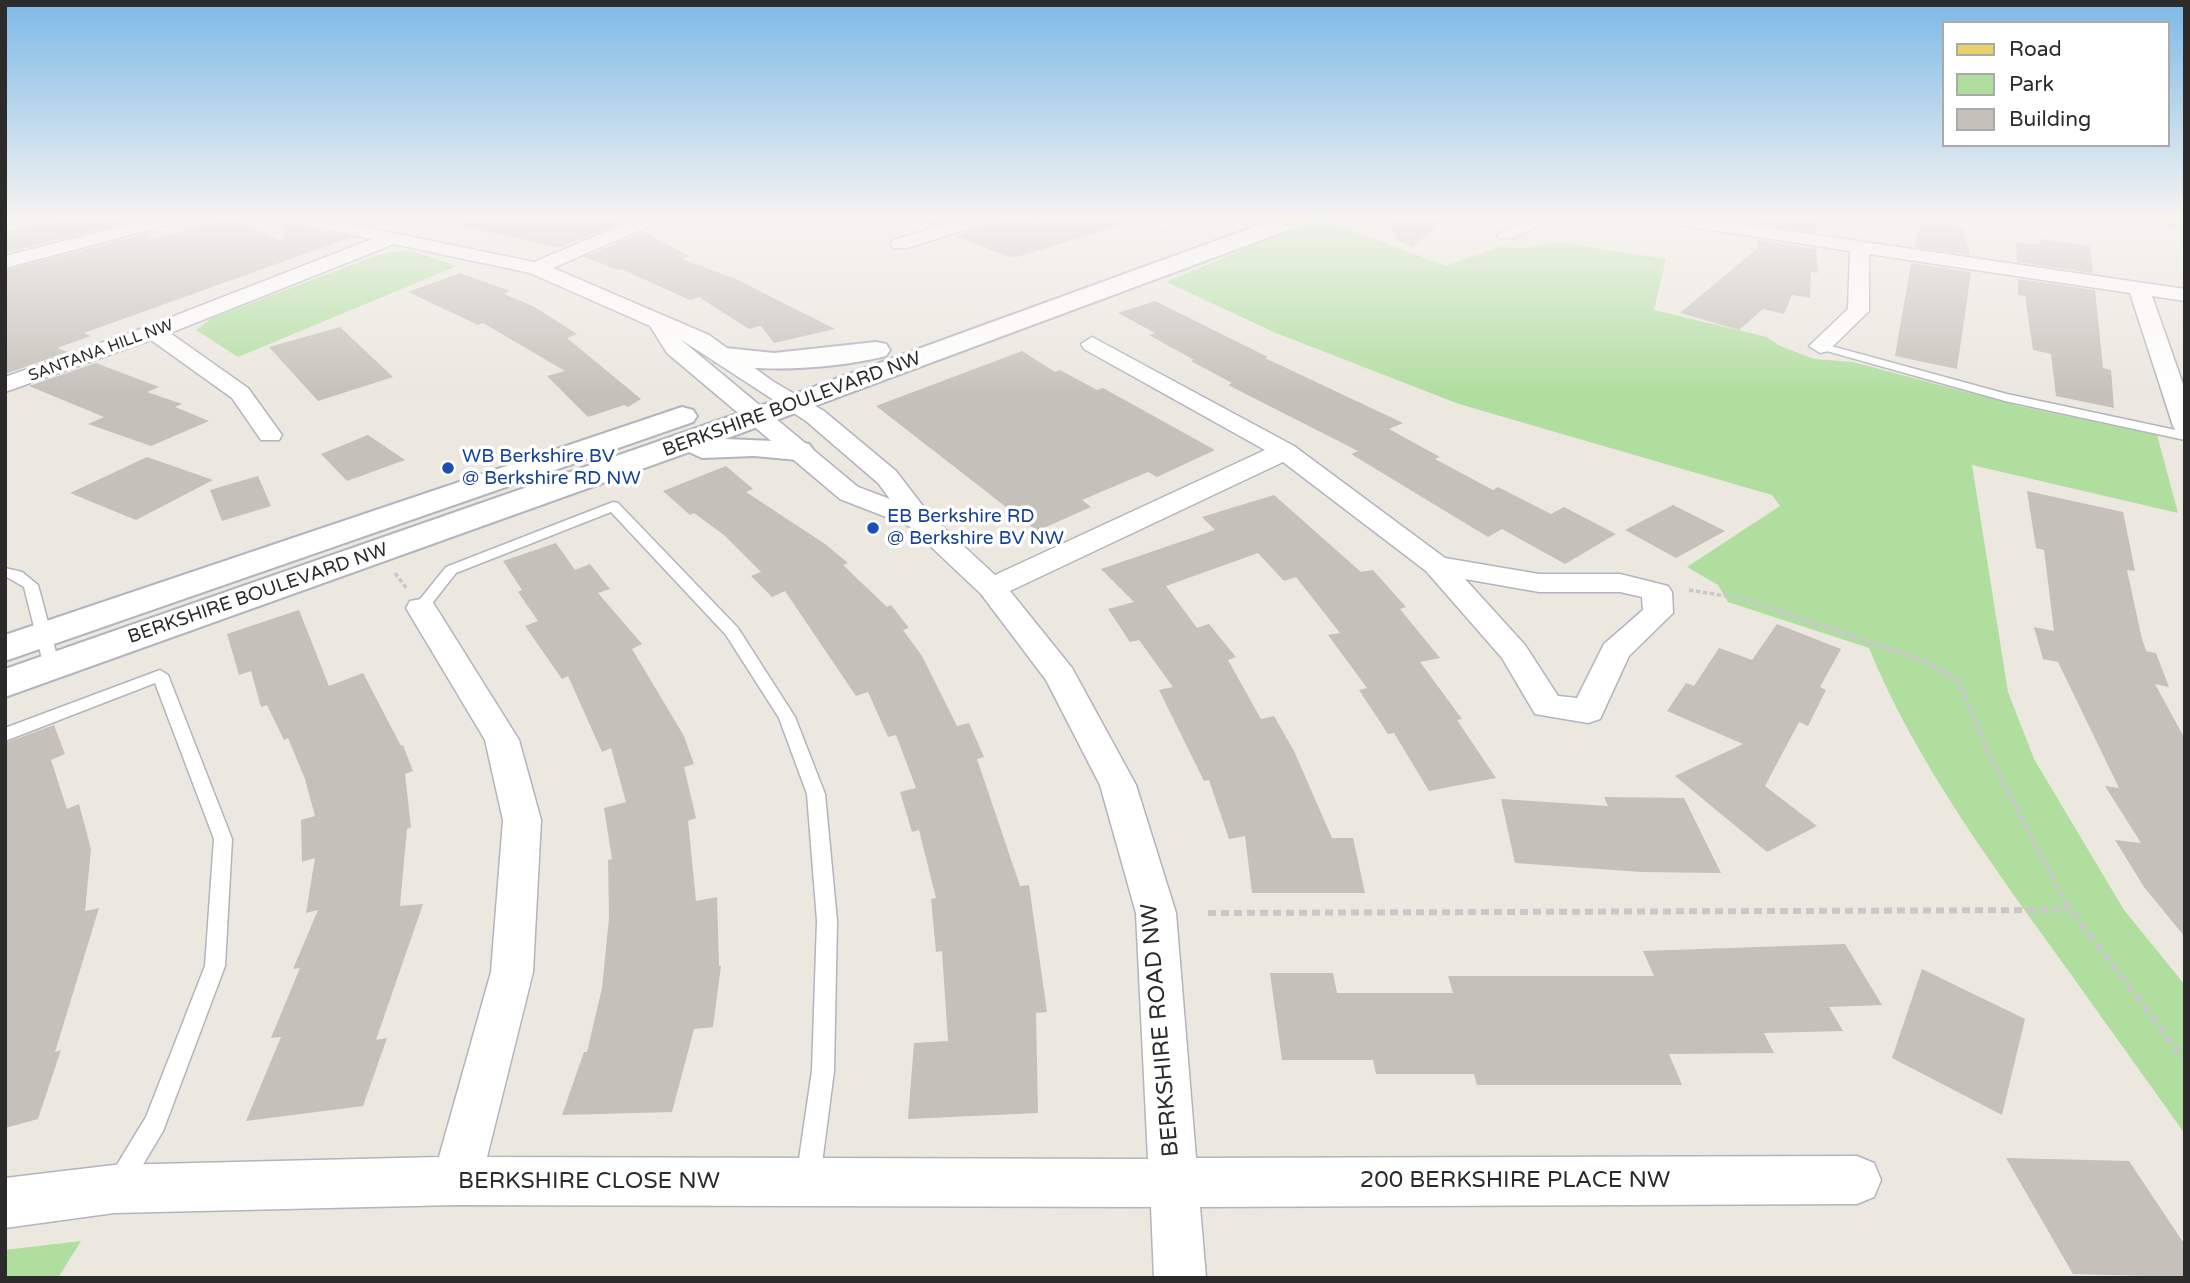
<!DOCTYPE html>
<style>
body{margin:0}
#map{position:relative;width:2190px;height:1283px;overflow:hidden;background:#ece7df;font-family:"Varela Round",sans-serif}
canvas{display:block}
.frame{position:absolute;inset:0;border:7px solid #2b2b2b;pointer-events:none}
.legend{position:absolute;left:1942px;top:21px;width:228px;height:126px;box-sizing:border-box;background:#fff;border:2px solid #aaa;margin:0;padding:9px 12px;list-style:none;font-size:21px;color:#2b2b2b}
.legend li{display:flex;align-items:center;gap:14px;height:35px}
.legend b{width:35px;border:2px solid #aaa}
</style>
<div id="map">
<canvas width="2190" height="1283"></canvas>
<div class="frame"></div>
<ul class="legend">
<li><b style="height:9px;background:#e6d269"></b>Road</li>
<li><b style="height:19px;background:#b0de9f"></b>Park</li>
<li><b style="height:19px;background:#c5c1ba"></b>Building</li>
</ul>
</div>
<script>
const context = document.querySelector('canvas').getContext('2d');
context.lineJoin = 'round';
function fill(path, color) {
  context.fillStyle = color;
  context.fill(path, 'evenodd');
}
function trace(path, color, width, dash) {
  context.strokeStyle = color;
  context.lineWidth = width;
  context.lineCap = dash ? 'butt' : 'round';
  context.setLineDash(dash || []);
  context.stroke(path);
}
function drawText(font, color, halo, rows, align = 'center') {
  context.font = font + ' "Varela Round",sans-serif';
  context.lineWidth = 7;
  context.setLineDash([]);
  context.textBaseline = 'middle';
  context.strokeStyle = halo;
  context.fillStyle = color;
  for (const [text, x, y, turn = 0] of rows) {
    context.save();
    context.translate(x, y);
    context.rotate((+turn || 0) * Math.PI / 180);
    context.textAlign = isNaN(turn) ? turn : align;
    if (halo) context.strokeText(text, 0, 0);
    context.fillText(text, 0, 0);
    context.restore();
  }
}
const green = new Path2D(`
 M1318,218L1446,266L1499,247L1527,248L1559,242L1666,259L1654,310L1767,337L1778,345L1814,359L1853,362L2019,406L2157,435L2178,513L1972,465L2008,692L2034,759L2124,910L2185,985V1134C2135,1064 2086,995 2036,926C1973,838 1910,748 1869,648L1728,602L1718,585L1687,567L1780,506L1772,495L1459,404L1276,333L1166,282Z
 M409,250L457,266L238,357L196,330L212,318L380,254Z
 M81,1241L58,1278H5V1250Z`);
const building = new Path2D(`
 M82,216H122L130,222L5,253V232Z
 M463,216H611L623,222L559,248L462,226Z
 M908,216H966L930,226Z
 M1003,216H1032L1033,223L1058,216H1131L1132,222L1013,258L955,236L998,223Z
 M1386,216H1448L1413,247L1397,240Z
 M1758,216H1815L1816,232L1758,224Z
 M229,217L283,242L285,223L352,237L84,333L91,336L57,348L68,352L5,374V270L145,234L151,240Z
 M1921,222L1962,228L1970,255L1914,247Z
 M643,232L690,256L682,259L736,279L835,329L774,343L761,326L749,329L699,297L690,300L621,269L618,270L584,257Z
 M2039,239L2090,246L2093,273L2017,262L2016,242L2042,245Z
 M1758,240L1816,249L1818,273L1811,272L1810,298L1792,295L1784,314L1763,309L1739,330L1680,313L1758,248Z
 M1911,263L1971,272L1957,369L1895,356Z
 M460,273L510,291L504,294L533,306L577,334L567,338L641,399L628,407L624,405L588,417L547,376L565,371L483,323L478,325L408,292Z
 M2018,279L2095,290L2103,368L2111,370L2114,408L2056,396L2051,354L2033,350L2025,296L2018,295Z
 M1155,301L1268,357L1265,358L1403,423L1389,429L1440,457L1435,459L1493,490L1498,487L1551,514L1564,507L1616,534L1565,564L1502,529L1488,537L1351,454L1358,451L1228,385L1232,383L1191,361L1194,360L1149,335L1155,333L1118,313Z
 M340,327L393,377L318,401L269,347Z
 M1022,351L1055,372L1060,370L1097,390L1103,388L1215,450L1157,477L1148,472L1082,500L1091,507L1037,531L876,406Z
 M96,363L159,387L147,392L182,404L175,407L209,421L151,446L88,424L104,417L29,386Z
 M368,435L405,460L347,481L321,454Z
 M147,457L213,480L136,520L70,493Z
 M726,466L753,489L746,492L825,544L848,563L843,565L887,607L891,605L909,628L903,630L922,656L957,726L969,723L984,757L977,759L1020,886L1029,885L1047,1012L1036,1013L1038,1113L908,1119L914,1043L948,1041L942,951L936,952L931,899L936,898L919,830L912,832L900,792L916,788L896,735L888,737L868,692L856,696L785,591L772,597L751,576L761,572L724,535L694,513L690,515L663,491Z
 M258,476L271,506L222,521L210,490Z
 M2027,491L2123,512L2135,571L2127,570L2141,635L2146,651L2156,653L2169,687L2155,684L2185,739V937L2144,887L2115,840L2141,843L2105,786L2119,788L2058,662L2043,659L2034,627L2054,631L2044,550L2036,548Z
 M1274,495L1361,572L1373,570L1406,607L1400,609L1440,658L1420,662L1462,719L1457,720L1496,778L1429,791L1394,733L1388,734L1359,690L1367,688L1328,635L1340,633L1296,577L1284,581L1258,553L1166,586L1197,628L1209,624L1236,657L1228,660L1261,719L1274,716L1294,751L1332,838H1353L1365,893H1252L1245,836L1229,839L1209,780L1204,781L1159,690L1173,687L1139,640L1130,642L1108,609L1134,602L1101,569L1215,530L1202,517Z
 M1673,505L1725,531L1676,558L1625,530Z
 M556,543L575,570L590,564L610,589L598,593L642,644L632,649L684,736L694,764L684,767L696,818L688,821L696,901L717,897L719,966H721L713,1027L694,1029L672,1112L562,1115L584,1052H587L602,988L609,918L608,860L612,859L604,808L626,802L611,748L602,752L568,676L562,679L525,626L538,621L518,592L522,590L503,561Z
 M299,610L329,686L363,673L401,746L403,745L413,771L405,774L411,827L407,829L400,906L423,904L376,1040L387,1038L363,1106L246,1121L281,1037L271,1038L300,968L293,969L318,910L306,913L315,858L302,862L301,820L315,816L305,779L288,738L284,740L267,705L261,707L251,671L239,675L227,634Z
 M1777,624L1841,649L1820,687L1826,690L1808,726L1799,722L1765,786L1817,826L1767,852L1675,776L1743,744L1667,711L1686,683L1694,686L1719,648L1752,660Z
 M54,725L65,754L51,760L67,809L79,804L91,849L85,911L99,908L55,1052L61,1050L38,1119L5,1128V743Z
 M1604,797L1684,798L1721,873L1641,872L1515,863L1501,799L1608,806Z
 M1845,944L1882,1005L1829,1007L1843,1031L1764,1033L1774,1053L1669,1054L1682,1085H1477L1474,1074H1376L1373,1060H1282L1270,973H1333L1337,993H1453L1448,976H1654L1643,951Z
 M1922,969L2025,1019L2002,1115L1892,1058Z
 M2006,1158L2129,1161L2185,1245V1277L2073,1274Z`);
const pathFar3 = new Path2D(`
 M1119,216L1168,231
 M1386,216L1482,228`);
const pathFar2 = new Path2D(`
 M395,573L407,589
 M1689,590L1745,599L1784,612`);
const pathFar1 = new Path2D(`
 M1779,611L1924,661L1958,680L1989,754L2066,904`);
const path = new Path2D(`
 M2065,902L2185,1061
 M1208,913L2069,910`);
const lane = new Path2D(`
 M1820,343L2007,394L2185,432V440L2005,401L1816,348L1814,346Z
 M613,502L618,503L738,628L795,717L825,794L837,921L834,1071L820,1179L817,1187L808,1191L799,1187L796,1179L812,1071L817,921L807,794L779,718L726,635L611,512L456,573L426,611L421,613L413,608L446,567Z
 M5,568L22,572L38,585L60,667L58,671H46L44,667L24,587L5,576Z
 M160,670L168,675L232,839L225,966L163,1131L128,1190L119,1193L110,1190L107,1181L146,1117L205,966L214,839L155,683L5,741V728Z`);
const street = new Path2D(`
 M162,216H190L187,220L5,268V256Z
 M278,216H311L534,262L643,216H666L663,220L553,268L709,335L774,382L824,411L896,471L929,514L995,575L1265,450L1084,349L1081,344L1092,337L1294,446L1445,558L1539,574H1620L1668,586L1672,592L1673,613L1629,656L1600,719L1588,723L1535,714L1502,658L1426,571L1283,462L1010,591L1072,668L1136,785L1176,913L1196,1158L1857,1156L1874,1163L1881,1180L1874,1197L1857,1204L1200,1207L1206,1278H1154L1151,1207L456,1205L114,1213L5,1228V1178L114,1165L439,1157L491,972L503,820L485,740L406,608L410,601L421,599L432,601L519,740L541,820L533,972L487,1157L1148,1159L1136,913L1100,785L1046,680L981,594L909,526L840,499L667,353L650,326L530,273L394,244L170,333L248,388L282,435L279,440H261L232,398L151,340L5,392V377L146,327L372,239L287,221ZM680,339L806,421L878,483L890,499L858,487ZM1465,579L1539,592H1620L1642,597L1643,610L1604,644L1577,698L1558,696L1525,645Z
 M974,216H1000L997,220L907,248H893L891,244L893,240Z
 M1534,216H1557L1513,238H1499L1497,234Z
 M1644,216H1687L2185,289V301L2152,296L2185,390V433L2176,431L2173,426L2130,293L1869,254V311L1828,351L1820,353L1809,346L1848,309L1850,251L1653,221Z`);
const secondary = new Path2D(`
 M1284,216H1309L1299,226L725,439L798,442L809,444L814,451L809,458L798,460L754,456L702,458L689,452L5,697V669L800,392Z
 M876,342L886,344L890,350L886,356C838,368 763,374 715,362L711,356L715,350L725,348L774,353Z
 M682,407L693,410L697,416L693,422L5,661V635Z`);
const primary = new Path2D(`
 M1283,216H1316C1309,226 1294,228 1283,226L1280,221Z
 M2142,216H2185V227L2153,223Z`);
const markers = [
 [448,468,7,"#1a4fb4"],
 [873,528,7,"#1a4fb4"]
];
const farStreetnames = [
 ["SANTANA HILL NW",101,351,-20]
];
const streetNames = [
 ["BERKSHIRE BOULEVARD NW",792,405,-20],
 ["BERKSHIRE BOULEVARD NW",258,594,-19]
];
const transitNames = [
 ["WB Berkshire BV",462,457],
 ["@ Berkshire RD NW",462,479],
 ["EB Berkshire RD",887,517],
 ["@ Berkshire BV NW",887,539]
];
const nearStreetnames = [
 ["BERKSHIRE ROAD NW",1161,1030,-95],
 ["200 BERKSHIRE PLACE NW",1515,1181],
 ["BERKSHIRE CLOSE NW",589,1182]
];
fill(green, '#b0de9f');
fill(building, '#c5c1ba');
trace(lane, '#b2b4be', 3);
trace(street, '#b2b4be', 3);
trace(secondary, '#b2b4be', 4);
trace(primary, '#c8c8c8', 4);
trace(pathFar3, '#c8c8c8', 2.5, [3.5, 2.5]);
trace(pathFar2, '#c8c8c8', 3.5, [4.5, 2.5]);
trace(pathFar1, '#c8c8c8', 5, [6, 3.5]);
trace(path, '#c8c8c8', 6, [8, 5]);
fill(lane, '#fff');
fill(street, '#fff');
fill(secondary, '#fff');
fill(primary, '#e6d269');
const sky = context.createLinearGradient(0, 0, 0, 395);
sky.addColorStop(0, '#7cb9e7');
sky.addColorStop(0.55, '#f6f4f1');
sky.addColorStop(1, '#f6f4f100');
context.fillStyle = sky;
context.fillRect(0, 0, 2190, 395);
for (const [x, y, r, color] of markers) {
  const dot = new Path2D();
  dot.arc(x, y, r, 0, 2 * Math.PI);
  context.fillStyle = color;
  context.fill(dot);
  trace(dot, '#fff', 2.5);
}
drawText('16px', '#2b2b2b', '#fff', farStreetnames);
drawText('19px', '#2b2b2b', '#fff', streetNames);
drawText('19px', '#164399', '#fff', transitNames, 'left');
drawText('23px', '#2b2b2b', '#fff', nearStreetnames);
</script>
